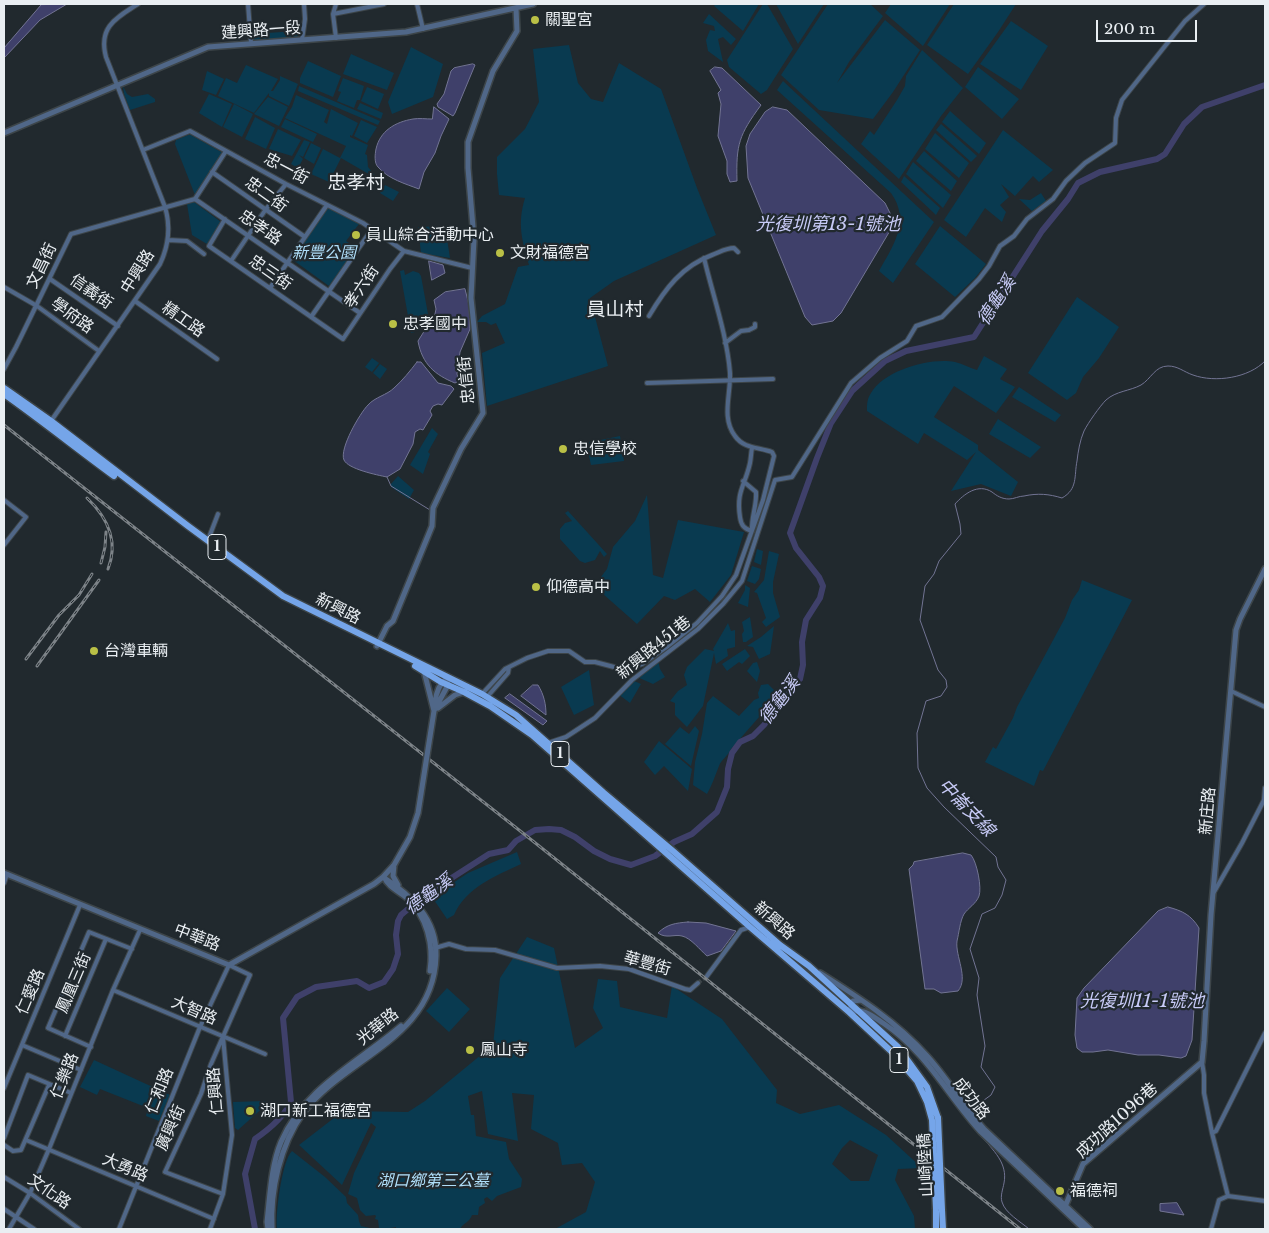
<!DOCTYPE html>
<meta charset="utf-8">
<style>
body{margin:0}
#map{position:relative;width:1269px;height:1233px;overflow:hidden;background:#21292e;font-family:"Libre Baskerville",serif}
canvas{display:block}
.frame{position:absolute;inset:0;border:5px solid #e9eef2;pointer-events:none}
.scale{position:absolute;left:1096px;top:20px;width:101px;height:22px;box-sizing:border-box;border:2px solid #e9eef2;border-top:0;padding-left:6px;font-size:15px;line-height:18px;white-space:nowrap;color:#e9eef2;-webkit-text-stroke:4px #21292e;paint-order:stroke}
</style>
<div id="map">
<canvas width="1269" height="1233"></canvas>
<div class="frame"></div>
<div class="scale">200 m</div>
</div>
<script>
const context = document.querySelector('canvas').getContext('2d');
context.lineJoin = 'round';
function fill(path, color) {
  context.fillStyle = color;
  context.fill(path, 'evenodd');
}
function trace(path, color, width, dash) {
  context.strokeStyle = color;
  context.lineWidth = width;
  context.lineCap = dash ? 'butt' : 'round';
  context.setLineDash(dash || []);
  context.stroke(path);
}
function drawText(font, color, halo, rows, align = 'center') {
  context.font = font + ' "Libre Baskerville","Noto Sans TC",serif';
  context.lineWidth = 4.5;
  context.setLineDash([]);
  context.textBaseline = 'middle';
  context.strokeStyle = halo;
  context.fillStyle = color;
  for (const [text, x, y, turn = 0] of rows) {
    context.save();
    context.translate(x, y);
    context.rotate((+turn || 0) * Math.PI / 180);
    context.textAlign = isNaN(turn) ? turn : align;
    if (halo) context.strokeText(text, 0, 0);
    context.fillText(text, 0, 0);
    context.restore();
  }
}
const green = new Path2D(`
 M716,4H759L743,31L714,6Z
 M763,4H767L793,49L767,90L761,94L729,67L727,60Z
 M776,4H824L798,44Z
 M828,4H870L883,16L849,62L837,83L885,20L920,50L893,92L873,119L819,110L781,75Z
 M891,4H950L923,46L885,13Z
 M954,4H1016L998,32L968,74L927,45Z
 M709,14L736,39L731,45L723,37L718,39L723,62L708,51L706,40L710,30L715,31L714,26L703,23Z
 M1011,21L1048,46L1021,90L980,64Z
 M297,31L298,38L253,41V34Z
 M569,45L578,83L591,99L603,102L619,63L661,89L697,188L716,235L614,281L590,298L608,366L487,406L482,353L505,343L496,323L491,325L486,322H477L482,316L505,304L518,267L529,265C522,240 517,224 525,198L499,195L497,174V157L525,129L539,102L533,49Z
 M411,47L443,64L433,97L392,114L388,102Z
 M922,50L963,88L941,116L899,179L861,144L870,131L874,135L897,100L905,86L906,76Z
 M351,54L394,73L387,90L343,74Z
 M308,61L341,76L333,97L300,83V78Z
 M246,65L278,79L271,91H273L280,80V76L298,84L289,106L269,96V93L254,113L218,96L226,78L237,83Z
 M978,67L1019,99L1002,119L965,87Z
 M207,71L224,79L216,95L202,90Z
 M343,78L364,86L360,100H357L354,108L337,101L341,92L338,91Z
 M783,81L934,222L893,283L879,271C893,246 911,221 891,193L777,90Z
 M123,86L127,94L132,97L148,94L155,99V102L130,110L124,94Z
 M299,86L380,121L378,125L298,91Z
 M367,87L384,94L378,109L361,101Z
 M209,94L232,104L222,127L199,113Z
 M296,95L329,110L324,122L327,124L331,109L358,123L352,136L350,135V137L368,145L365,154L367,155L368,167L379,180L341,158L329,182L311,174L323,149L340,158L346,146L285,118L292,107Z
 M268,97L288,107L279,126L254,114Z
 M360,103L383,113L381,119L357,109Z
 M234,104L253,114L242,137L223,127Z
 M950,111L986,143L979,154L942,122Z
 M255,117L275,128L266,149L245,139Z
 M285,119L317,134L313,142L281,127Z
 M361,120L377,127L367,143L354,136Z
 M941,124L977,156L971,162L936,130Z
 M278,129L301,140L292,156L269,149Z
 M1003,130L1053,170L1039,182L1033,176L1015,196L1001,184L1009,197L1000,205L1006,212L1002,222L985,208L966,237L944,220Z
 M935,133L969,163L959,178L925,149Z
 M188,135H191L223,153L195,195L175,144L176,140Z
 M304,140L310,142L303,157L299,155L303,159L298,168L291,164Z
 M311,143L321,148L314,164L304,158Z
 M924,151L957,181L951,191L916,161Z
 M913,162L951,195L943,208L906,174Z
 M904,176L940,208L936,215L901,182Z
 M385,185L399,192L393,201L380,193Z
 M1041,193L1046,201L1032,211L1019,199L1030,200Z
 M194,202L221,222L207,244L192,235L187,204Z
 M328,208L359,224L346,241L357,248L329,286L293,260L307,237Z
 M445,226L450,258L421,253L418,227Z
 M940,226L986,264L975,278L955,297L915,264Z
 M404,270L405,275L413,271L419,273L421,276L428,314L422,321L413,320L415,332L411,333L400,271Z
 M1077,297L1119,327L1099,358L1083,377L1076,393L1067,400L1028,373Z
 M984,356L1007,369L1000,379L1015,387L996,413L954,386L934,417L978,445V450L1018,482L1011,496L981,484L951,491L976,452L967,460L924,433L918,444L867,411C867,404 867,399 871,393C884,370 931,357 955,362C963,364 970,368 977,370Z
 M372,358L379,363L372,372L365,367Z
 M380,364L387,369L380,379L373,373Z
 M1019,387L1061,415L1055,422L1012,397Z
 M998,419L1041,447L1030,458L989,434Z
 M432,428L438,434L428,452L430,454L423,474L410,465Z
 M620,436L624,461L591,465L586,443Z
 M398,476L414,490L409,499L391,487V484Z
 M647,495L653,575L663,578L678,520L744,532L731,575L710,602L695,589L675,600L664,596L637,624L594,586L607,569L613,547L635,521Z
 M568,511L607,554L604,557L600,551L595,560L585,563L580,561L560,539V529L565,523L572,521L565,513Z
 M757,549L763,551L761,565L754,562Z
 M769,551L779,554L773,582V593L780,617L766,627L762,622L766,618L757,593L754,592L764,580Z
 M752,566L761,569L759,579L755,584L747,581Z
 M1082,580L1132,600L1043,771L1040,770L1034,786L985,762L993,747L996,749L1013,718L1017,707L1065,618L1072,600L1079,590Z
 M745,585L750,588L748,607L738,603L745,590Z
 M750,617L753,637L746,642H743L742,634L744,631L742,622Z
 M728,623L731,631L735,630V647L727,649L728,656L716,664L714,653L703,706L687,727L675,715V703L670,701L678,691L687,685L684,675L687,667L705,649L714,651L713,649Z
 M774,626L770,654L759,659L753,647L747,646L761,637Z
 M745,649L750,656L742,664L739,662L727,671L722,664Z
 M658,660L660,669L665,677L653,684L637,677Z
 M757,662L760,671L757,682L747,671L753,663Z
 M589,670L594,705L574,715L561,687Z
 M632,680L641,684L630,703L618,694Z
 M768,684L774,690L767,708L731,749C728,756 721,760 719,766C715,776 712,785 707,794L693,785L695,762L702,734L707,703L713,696L739,716L754,700L759,698L758,693L761,685Z
 M695,726L699,731L691,766L665,744L680,727L689,734Z
 M659,741L692,769L688,791L664,766L655,775L644,762Z
 M517,852L521,864C496,876 466,887 454,915L447,919L432,897L468,873Z
 M527,937L554,948L575,1048L603,1028L593,1008L598,979L617,981L620,1007L667,1018L672,986L722,1019L777,1090L776,1103L800,1114L839,1105L886,1135L922,1168L898,1169L895,1180L914,1216L915,1229H555L586,1212L595,1182L582,1163L562,1165L558,1143L531,1129L534,1095L512,1093L518,1141L488,1134L482,1091L468,1096L471,1115H474L476,1136L506,1142L509,1159L522,1179L521,1187L497,1196L492,1201L487,1197L484,1199L485,1203L479,1207L478,1215H472C470,1222 463,1223 460,1229H396V1227L384,1229L379,1228L378,1220L375,1219L376,1216L375,1215L366,1216L360,1210L357,1198L348,1194L354,1173L376,1127L371,1123L342,1185L299,1145L343,1111L408,1112L425,1101L493,1045L500,978ZM850,1140L878,1155L869,1181H851L832,1164L842,1148Z
 M447,988L470,1009L449,1032L426,1011Z
 M94,1060L170,1095L159,1121L146,1116L148,1108L100,1089L97,1095L80,1087Z
 M265,1101L266,1105L238,1130L235,1128L233,1102Z
 M292,1151L325,1177L346,1197L347,1203L358,1215L359,1221L361,1226L374,1229H277C275,1215 282,1160 292,1151Z`);
const water = new Path2D(`
 M67,4L40,20L4,58V48L41,5Z
 M473,64L475,65L455,113L453,116L438,107L437,104L444,94L451,71L454,68Z
 M715,67L722,68L761,105C739,135 736,144 737,181L730,182L727,174V161L718,136L721,104L718,93L721,90L710,71Z
 M434,107L449,119L441,136L435,153L424,172L419,189C406,184 388,179 378,167C374,163 375,154 376,149C380,131 395,122 413,119C419,118 426,119 432,119Z
 M773,107L787,110L885,203L890,213L891,229L841,313L833,321L812,325L805,317L748,178L746,146L750,134L765,112Z
 M429,261L443,265L445,273L432,280Z
 M465,289L469,305L470,329L460,352L457,374L459,381L455,383C435,375 422,364 418,341L435,314L436,309L434,300L445,292Z
 M417,362H421L438,383L451,386L454,389L442,405L438,404L433,406L430,411L432,415L423,430L420,429L415,432L413,444L400,469L387,477C377,475 348,469 344,460C339,449 360,413 368,405C375,397 387,395 394,388C403,380 410,371 417,362Z
 M533,685H538C544,695 546,704 546,715L521,696Z
 M510,694L547,721L543,725L505,698Z
 M963,853L971,855C977,862 982,888 979,896C976,904 968,908 964,914C960,921 959,933 957,941C955,956 969,978 958,991L941,993L934,989H925L909,869L913,865L914,862Z
 M1168,907C1183,911 1191,915 1199,928L1192,1040L1186,1056L1181,1058L1159,1055H1138L1108,1050L1093,1052H1082L1077,1048L1075,1035L1077,998L1084,988L1158,911Z
 M688,922L706,923L736,931L721,951L707,956C700,950 691,938 682,936C674,934 666,939 658,933C667,924 676,923 688,922Z
 M1177,1203L1184,1215L1160,1211V1204Z`);
const stream = new Path2D(`
 M387,477L391,486L430,510
 M980,1115V1103L991,1095L995,1087L981,1067L985,1046L977,995L979,978L970,949L982,914L995,908L1002,895L1006,880L998,867L996,857L944,807L927,788L918,768L917,733L926,701L941,696L947,687L946,680L938,670L920,620L925,586L934,574L939,561L961,534L960,524L955,504C964,494 978,483 992,492C997,496 1002,499 1009,499C1014,499 1019,496 1024,496C1038,493 1049,494 1062,498C1078,489 1074,476 1077,461C1078,452 1080,440 1084,431C1088,423 1100,406 1106,400C1116,391 1130,391 1141,385C1151,379 1155,366 1168,366C1178,366 1184,372 1193,375C1215,383 1249,378 1265,361
 M981,1136C993,1150 1008,1163 1004,1183C1003,1189 1000,1196 1002,1202C1005,1213 1021,1222 1029,1229`);
const river = new Path2D(`
 M255,1229L245,1174L255,1139C268,1130 284,1117 291,1102L283,1018L297,997L316,987L357,981L369,988L384,982L393,969L398,954L396,935L398,921L401,915L422,897L489,854L508,850L516,841L535,830L549,829L561,830L575,837L594,851L610,859L631,865L655,856L674,842L692,834L717,812L727,787L728,769L732,753L740,742L753,736L764,725L800,679L803,665L802,642L806,620L820,598L823,586L819,577L796,548L790,533L817,458L831,423L852,391L885,361L906,351L974,337L1042,231L1068,199L1078,183L1100,172L1157,159L1165,154L1184,124L1202,107L1265,85`);
const minorTunnel = new Path2D(`
 M698,983L707,976`);
const minor = new Path2D(`
 M248,4L251,43
 M417,4L423,29
 M333,14L384,4
 M336,38L333,14L336,4
 M302,40L305,19L304,4
 M143,150L190,131L286,184L363,223L404,251L472,268
 M212,172L305,237
 M195,199L226,151
 M225,219L209,246L343,339L390,269L404,251
 M168,240L187,241L204,254
 M231,261L266,209L286,184
 M50,279L118,326
 M4,287L37,306L99,351
 M270,288L327,205
 M135,301L217,359
 M649,316C665,289 682,266 712,255C720,252 726,248 734,248L738,252
 M311,317L372,229
 M725,343L741,331L749,330L755,327V324
 M4,369L16,347L71,234L195,199L360,313
 M647,383L773,379
 M51,421L160,264C169,245 171,227 165,207L106,57C98,27 116,18 138,4
 M743,481L756,492C757,506 751,517 752,531C744,529 741,525 740,517C736,491 745,486 750,463C751,458 751,453 752,448
 M4,500L26,517L4,545
 M208,540L218,514
 M1231,691L1265,707
 M482,694L505,669L527,658L548,651H569L585,662H595L618,668L633,667L642,664L668,646L697,623L722,596L736,575L763,500L774,456L772,452C759,447 744,449 735,436C721,418 731,394 730,373C727,335 713,296 704,258
 M487,697L508,673L509,667
 M548,743L566,737L595,718L632,680L698,629L723,604L742,581L775,480L792,477L851,383L880,358L907,341L916,326L942,317L979,279L989,266L1000,246L1014,236L1027,219L1053,199L1066,181L1085,163L1115,143L1116,118L1122,100L1185,21L1204,4
 M4,883L7,874
 M1214,892L1242,843L1264,800L1265,788
 M435,948L449,944L466,949L495,950L557,968L600,966L629,969L685,989L690,990L698,983
 M707,976L741,930L750,927
 M113,990L265,1054
 M65,1036L106,939
 M22,1045L81,1070
 M91,1047L48,1028L89,932L132,949
 M1202,1062L1204,1075V1093L1212,1133L1228,1196
 M4,1088L80,905
 M1212,1133L1216,1131L1265,1033
 M4,1138L28,1075L71,1093
 M26,1140L214,1219
 M4,1145L13,1151L21,1150L49,1085
 M4,1177L30,1193L79,1229
 M4,1209L34,1229
 M9,1229L30,1193L49,1149L113,990L140,930
 M119,1229L200,1027L229,965L250,975L211,1064L201,1094L165,1172L223,1194
 M210,1229L223,1194L232,1135L223,1037
 M1211,1229L1219,1200L1228,1196L1265,1201`);
const tertiary = new Path2D(`
 M4,133L208,47L406,32L533,4
 M377,646L387,626L393,621L430,531L432,526L433,508L461,449L483,413L471,298L474,239L468,168V142L493,71L517,31L516,8
 M424,671L434,711
 M435,703C436,692 439,684 447,678
 M438,708L455,695L464,692
 M435,709L448,685V683
 M394,865L393,876L398,885
 M4,873L229,965L374,884L383,877L394,865
 M384,877C389,888 399,891 407,898C427,916 434,945 430,971
 M820,973C858,997 897,1022 927,1056C948,1079 963,1106 984,1129L1090,1229
 M861,1000L853,1001L849,1012C863,1008 871,1015 883,1023C927,1052 947,1095 981,1132L1084,1229
 M1064,1209L1083,1164L1202,1062L1204,1041L1211,915L1236,630L1240,619L1265,569
 M268,1229L267,1222C270,1196 271,1166 281,1142C304,1088 359,1062 401,1026
 M272,1229C270,1191 280,1145 303,1113C345,1057 434,1039 436,956C437,919 411,895 383,877`);
const primary = new Path2D(`
 M4,388L51,421L188,526L283,596L482,694L516,715L604,793L673,851L780,945L809,966L898,1047L927,1087L938,1118
 M4,394C41,420 77,449 114,476
 M415,666L441,682L464,692L490,706L532,735L750,927L849,1012L892,1052L917,1081L927,1102L932,1120
 M936,1209V1229
 M942,1210L943,1229`);
const rail = new Path2D(`
 M4,425L519,830L1020,1229
 M87,498C107,517 119,541 108,569
 M101,563L105,547L106,532
 M26,659L59,615L79,595L92,574
 M37,666L99,580`);
const tertiaryBridge = new Path2D(`
 M394,865L410,837L418,813L434,711`);
const primaryBridge = new Path2D(`
 M938,1118L942,1210
 M932,1120L936,1209`);
const markers = [
 [535,20,5,"#bac046"],
 [356,235,5,"#bac046"],
 [500,253,5,"#bac046"],
 [393,324,5,"#bac046"],
 [563,449,5,"#bac046"],
 [536,587,5,"#bac046"],
 [94,651,5,"#bac046"],
 [470,1050,5,"#bac046"],
 [250,1111,5,"#bac046"],
 [1060,1191,5,"#bac046"]
];
const shields = [
 [217,547,18],
 [560,754,18],
 [899,1060,18]
];
const shieldNames = [
 ["1",217,547],
 ["1",560,754],
 ["1",899,1060]
];
const poiNames = [
 ["關聖宮",545,20],
 ["員山綜合活動中心",366,235],
 ["文財福德宮",510,253],
 ["忠孝國中",403,324],
 ["忠信學校",573,449],
 ["仰德高中",546,587],
 ["台灣車輛",104,651],
 ["鳳山寺",480,1050],
 ["湖口新工福德宮",260,1111],
 ["福德祠",1070,1191]
];
const streetNames = [
 ["建興路一段",261,31,-4],
 ["忠一街",286,169,28],
 ["忠二街",266,195,36],
 ["忠孝路",260,228,35],
 ["文昌街",42,266,-64],
 ["中興路",138,272,-58],
 ["忠三街",270,273,35],
 ["孝六街",362,287,-56],
 ["信義街",91,292,35],
 ["學府路",72,316,36],
 ["精工路",183,320,35],
 ["忠信街",467,380,-96],
 ["新興路",338,609,27],
 ["新興路451巷",654,648,-39],
 ["新庄路",1208,811,-85],
 ["新興路",774,921,41],
 ["中華路",197,938,21],
 ["華豐街",647,964,16],
 ["鳳凰三街",74,983,-67],
 ["仁愛路",31,992,-67],
 ["大智路",194,1011,23],
 ["光華路",378,1027,-39],
 ["仁樂路",65,1076,-68],
 ["仁和路",160,1091,-68],
 ["仁興路",216,1091,-95],
 ["成功路",971,1099,52],
 ["成功路1096巷",1117,1121,-42],
 ["廣興街",171,1128,-66],
 ["山崎陸橋",926,1165,-93],
 ["大勇路",125,1168,23],
 ["文化路",49,1192,35]
];
const parkNames = [
 ["新豐公園",324,253],
 ["湖口鄉第三公墓",433,1181]
];
const waterNames = [
 ["光復圳第13-1號池",828,225],
 ["德龜溪",997,301,-57],
 ["德龜溪",780,701,-53],
 ["中崙支線",966,808,46],
 ["德龜溪",429,895,-36],
 ["光復圳11-1號池",1142,1002]
];
const quarterNames = [
 ["忠孝村",356,184],
 ["員山村",615,311]
];
fill(green, '#093a50');
fill(water, '#3f406a');
trace(water, '#727493', 1);
trace(stream, '#727493', 1);
trace(river, '#3f406a', 6);
trace(minorTunnel, '#3f474b', 4, [4, 2]);
trace(minor, '#3d4549', 6);
trace(tertiary, '#3d4549', 8);
trace(primary, '#3d4549', 9);
trace(minor, '#506788', 4);
trace(tertiary, '#506788', 5);
trace(primary, '#75a5e9', 6);
trace(rail, '#7d8388', 3);
trace(rail, '#21292e', 1, [4]);
trace(tertiaryBridge, '#3d4549', 8, []);
trace(primaryBridge, '#3d4549', 9, []);
trace(tertiaryBridge, '#506788', 5);
trace(primaryBridge, '#75a5e9', 6);
for (const [x, y, r, color] of markers) {
  const dot = new Path2D();
  dot.arc(x, y, r, 0, 2 * Math.PI);
  context.fillStyle = color;
  context.fill(dot);
  trace(dot, '#21292e', 2);
}
for (const [x, y, w] of shields) {
  const box = new Path2D();
  box.roundRect(x - w / 2, y - 12.5, w, 25, 4);
  context.fillStyle = '#21292e';
  context.fill(box);
  trace(box, '#e9eef2', 1);
}
drawText('bold 15px', '#e9eef2', null, shieldNames);
drawText('16px', '#e9eef2', '#21292e', poiNames, 'left');
drawText('16px', '#e9eef2', '#21292e', streetNames);
drawText('italic 16px', '#afdef9', '#21292e', parkNames);
drawText('italic 18px', '#c7caf6', '#21292e', waterNames);
drawText('19px', '#e9eef2', '#21292e', quarterNames);
</script>
